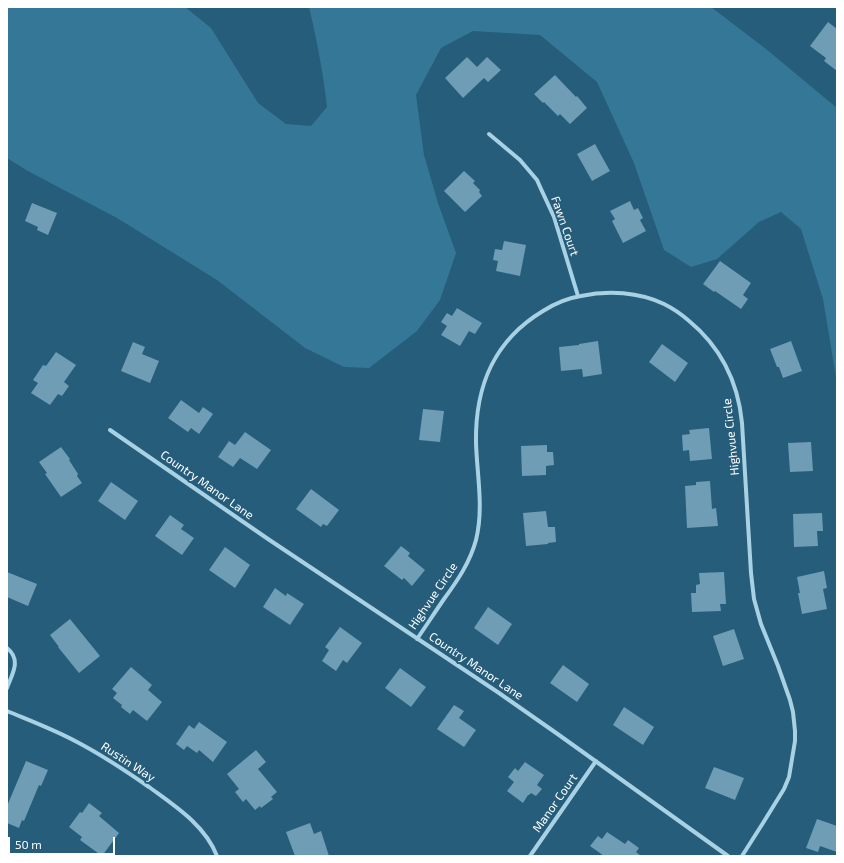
<!DOCTYPE html>
<style>
body{margin:0}
#map{position:relative;width:844px;height:863px;overflow:hidden;background:#255d7b;font-family:"Exo 2",sans-serif}
canvas{display:block}
.frame{position:absolute;inset:0;border:8px solid #fff;pointer-events:none}
.scale{position:absolute;left:8px;top:837px;width:107px;height:18px;box-sizing:border-box;border:2px solid #fff;border-top:0;padding-left:5px;font-size:12px;line-height:14px;white-space:nowrap;color:#fff;-webkit-text-stroke:3px #255d7b;paint-order:stroke}
</style>
<div id="map">
<canvas width="844" height="863"></canvas>
<div class="frame"></div>
<div class="scale">50 m</div>
</div>
<script>
const context = document.querySelector('canvas').getContext('2d');
context.lineJoin = 'round';
function fill(path, color) {
  context.fillStyle = color;
  context.fill(path, 'evenodd');
}
function trace(path, color, width, dash) {
  context.strokeStyle = color;
  context.lineWidth = width;
  context.lineCap = dash ? 'butt' : 'round';
  context.setLineDash(dash || []);
  context.stroke(path);
}
function drawText(font, color, halo, rows, align = 'center') {
  context.font = font + ' "Exo 2",sans-serif';
  context.lineWidth = 4;
  context.setLineDash([]);
  context.textBaseline = 'middle';
  context.strokeStyle = halo;
  context.fillStyle = color;
  for (const [text, x, y, turn = 0] of rows) {
    context.save();
    context.translate(x, y);
    context.rotate((+turn || 0) * Math.PI / 180);
    context.textAlign = isNaN(turn) ? turn : align;
    if (halo) context.strokeText(text, 0, 0);
    context.fillText(text, 0, 0);
    context.restore();
  }
}
const green = new Path2D(`
 M7,7H185L211,28L258,103L286,124L311,126L327,107C323,72 317,41 309,7H711L766,49L837,108V383L823,299L801,229L781,212L759,222L717,259L691,267L664,250L634,163L597,82L540,35L473,31L441,48L416,95L424,155L438,203L456,253L440,300L417,331L369,368L344,367L305,348L217,280L117,218L26,170L7,158Z`);
const building = new Path2D(`
 M828,22L837,29V71L824,61L826,58L810,46Z
 M467,57L477,67L487,57L501,70L488,82L484,78L463,98L445,78Z
 M555,75L576,97L577,96L587,108L570,124L560,114L558,116L544,102L543,103L534,94Z
 M595,144L610,171L592,181L577,154Z
 M464,171L475,181L473,183L480,190L479,192L482,196L465,212L444,191Z
 M630,201L634,210L638,208L643,218L640,220L646,231L623,243L612,221L615,219L610,211Z
 M32,203L57,213L48,235L37,230L38,227L25,221Z
 M504,241L526,245L520,276L496,271L498,261L493,260L495,249L502,250Z
 M720,261L751,283L743,295L748,299L741,309L715,291L714,292L703,284Z
 M457,308L482,323L475,334L469,331L460,346L441,335L447,326L441,322L447,313L452,316Z
 M598,341L602,374L583,377L582,369L561,371L559,347L579,345V344Z
 M791,341L802,371L783,378L779,367H777L770,349Z
 M133,342L145,347L142,354L159,361L150,383L121,371Z
 M662,344L688,363L675,382L649,362Z
 M56,352L76,365L64,382L69,386L62,396L58,394L50,405L31,393L38,383L33,380L43,365L46,366Z
 M181,400L199,413L203,407L213,414L199,434L191,428L188,432L168,418Z
 M423,409L444,411L440,442L419,440Z
 M709,428L712,459L690,461L689,450L683,451L682,435L690,434L689,430Z
 M245,432L271,450L257,469L240,458L233,467L218,457L229,441L235,445Z
 M811,442L813,471L790,472L788,443Z
 M547,445V452H553L554,465L546,466V475L522,476L521,446Z
 M61,447L70,459L69,460L78,474L77,476L82,483L61,497L45,474L47,473L39,462Z
 M710,481L712,509L716,508L718,526L687,528L685,486L696,485V482Z
 M111,482L138,501L125,520L98,501Z
 M311,489L339,510L327,526L323,524L321,527L296,509Z
 M546,511L548,527H555L556,542L548,543V544L526,546L523,513Z
 M822,513L823,531H817L818,546L794,547L793,514Z
 M170,515L184,525L181,529L194,538L182,555L155,536Z
 M401,546L410,553L408,556L425,570L412,586L404,578L402,580L384,566Z
 M225,547L250,565L235,588L209,570Z
 M824,571L827,588L823,589L827,609L802,614L798,593H800L797,577Z
 M7,572L37,584L28,606L7,597Z
 M724,572L726,604H720L721,611L692,612L691,593H696V585L700,584L699,573Z
 M275,588L286,596L287,593L304,604L290,625L263,607Z
 M488,607L512,624L498,645L474,628Z
 M70,619L100,656L79,673L58,647H59L50,635Z
 M340,627L362,643L347,663L343,660L336,671L322,661L329,650L325,647Z
 M734,629L744,659L723,666L713,636Z
 M563,665L589,684L577,702L550,683Z
 M131,667L152,685L148,690L162,702L147,721L133,710L130,714L121,707L122,705L113,698L117,693L112,689Z
 M400,668L426,687L411,707L385,688Z
 M454,705L464,711L459,718L476,730L464,747L437,729Z
 M624,707L654,727L643,745L613,725Z
 M199,722L227,742L213,762L199,750L197,753L187,746L184,750L176,744L189,725L194,729Z
 M256,750L266,762L258,769L277,792L271,797L273,799L261,808L260,806L255,810L246,799L243,802L235,792L239,789L227,774Z
 M26,761L48,770L41,786L39,785L24,821L22,820L19,828L7,823V806Z
 M525,762L544,775L537,785L542,789L536,796L531,793L529,795H528L523,803L507,791L514,782L508,777L515,768L518,771Z
 M714,767L744,778L735,800L705,788Z
 M89,803L102,813L99,816L119,833L102,856L80,840L82,837L69,827L80,812L82,813Z
 M817,819L837,826V852L820,846L818,852L806,848Z
 M310,823L314,834L321,831L329,856H295L286,832Z
 M607,832L625,844L628,840L639,848L636,852L641,856H604L590,846L598,836L602,839Z`);
const minor = new Path2D(`
 M489,134L520,160L537,180L541,189L554,217L578,296
 M110,430L268,539L499,693L559,735L728,856
 M417,639C426,626 435,612 444,599C458,580 470,562 476,540C484,508 477,475 476,443C475,387 493,341 543,311C554,304 568,298 581,296C608,290 639,292 664,304C672,308 681,314 688,320C721,347 738,381 742,423L751,573L754,599L761,624L778,666L790,700L793,712L795,731V741L789,777L784,789L763,823L742,856
 M7,648C22,660 12,674 7,688
 M7,711C31,721 55,730 77,742C102,755 126,771 149,787C175,806 205,825 217,856
 M530,856L596,761`);
const streetNames = [
 ["Fawn Court",565,226,71],
 ["Highvue Circle",731,437,-96],
 ["Country Manor Lane",207,485,35],
 ["Highvue Circle",433,596,-56],
 ["Country Manor Lane",476,666,34],
 ["Rustin Way",128,762,33],
 ["Manor Court",555,803,-55]
];
fill(green, '#357797');
fill(building, '#6e9db5');
trace(minor, '#a8d1e4', 4);
drawText('12px', '#fff', '#255d7b', streetNames);
</script>
